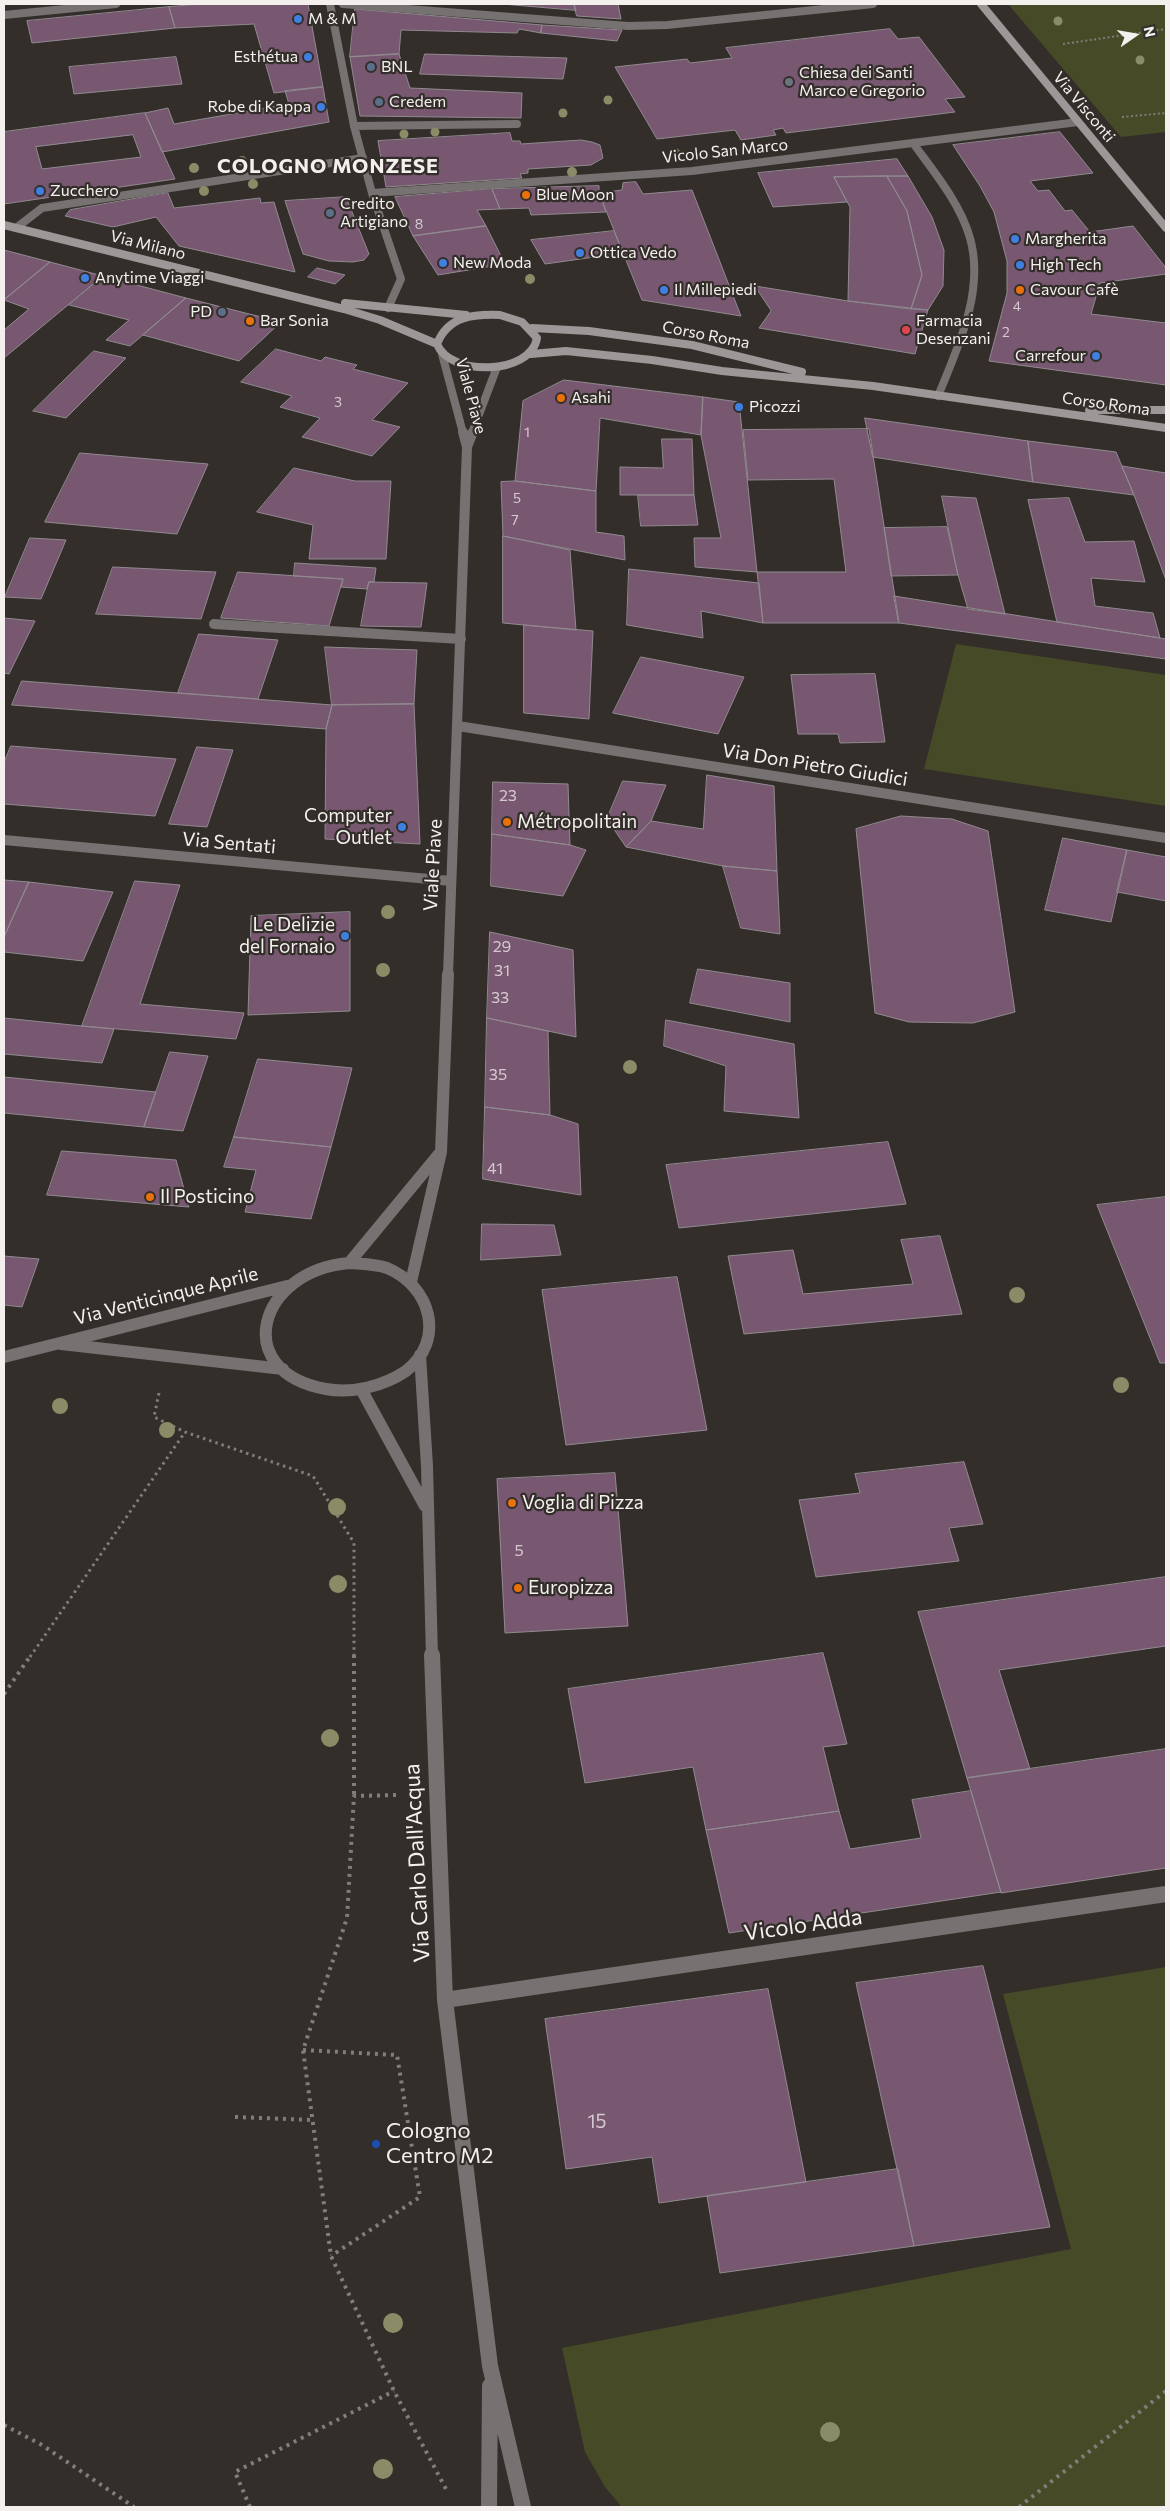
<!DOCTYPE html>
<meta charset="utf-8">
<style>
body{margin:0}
#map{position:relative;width:1170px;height:2511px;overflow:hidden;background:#332e2a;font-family:Commissioner,sans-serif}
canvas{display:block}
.frame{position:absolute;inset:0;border:5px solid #f4f0ee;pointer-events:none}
.north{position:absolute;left:1110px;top:10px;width:50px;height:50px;-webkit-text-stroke:4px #332e2a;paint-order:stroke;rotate:77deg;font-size:14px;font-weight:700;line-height:20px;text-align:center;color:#f4f0ee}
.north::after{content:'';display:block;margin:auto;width:18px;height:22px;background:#f4f0ee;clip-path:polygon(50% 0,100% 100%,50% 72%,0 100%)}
</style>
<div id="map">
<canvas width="1170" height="2511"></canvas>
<div class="frame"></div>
<div class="north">N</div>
</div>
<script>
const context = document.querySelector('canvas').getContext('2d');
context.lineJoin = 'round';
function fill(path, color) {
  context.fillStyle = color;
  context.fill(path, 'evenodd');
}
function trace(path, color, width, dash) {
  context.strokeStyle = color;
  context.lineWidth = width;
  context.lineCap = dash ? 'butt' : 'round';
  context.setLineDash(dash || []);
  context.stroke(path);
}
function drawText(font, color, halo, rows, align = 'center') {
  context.font = font + ' Commissioner,sans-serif';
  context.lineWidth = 4.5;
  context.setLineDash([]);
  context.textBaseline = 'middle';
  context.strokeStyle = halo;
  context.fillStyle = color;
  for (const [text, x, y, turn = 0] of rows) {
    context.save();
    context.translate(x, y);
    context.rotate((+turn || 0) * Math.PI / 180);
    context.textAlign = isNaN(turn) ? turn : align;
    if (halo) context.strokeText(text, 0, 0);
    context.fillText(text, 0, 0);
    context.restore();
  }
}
const green = new Path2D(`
 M1008,4H1166V132L1121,137Z
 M956,644L1166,675V806L924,769Z
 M1166,1967V2507H622L605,2487L585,2452L562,2348L1071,2249L1003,1994Z`);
const building = new Path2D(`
 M201,4H308L323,87L274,93L254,24L175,28L169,7Z
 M503,4H574L576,10Z
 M574,4H618L621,19L577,16Z
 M169,7L175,28L32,43L27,21Z
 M355,9L542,25L541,33L519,29L517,33L401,30L399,54L350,57Z
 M542,25L622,30L617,41L541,33Z
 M890,29L898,39L919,37L965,97L945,99L955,112L786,133L783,128L773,130L776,135L741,140L735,130L657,139L615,67L687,59L690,63L732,58L726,48Z
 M399,54L410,88L522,93L521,118L360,116L350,57Z
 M425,54L567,58L563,79L420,74Z
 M176,57L182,84L74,94L69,67Z
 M323,87L329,122L162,152L145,113L168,108L174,124L289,104L285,91Z
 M145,113L175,179L4,204V132ZM133,135L141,157L42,169L36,147Z
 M1060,132L1093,173L1030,181L1038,191L1049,190L1065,211L1072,210L1090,232L1133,226L1166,268V274L1100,283L1091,314L1166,323V385L989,361L1007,293V261L994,212L980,186L953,145Z
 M510,133L512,141H520L521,144L581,140L592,142L600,145L603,158L591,165L528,169V173L520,174L522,178L386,187L378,141Z
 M897,159L908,176L834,177L847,202L773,207L758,173Z
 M887,176L907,211L922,275L911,309L848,301L850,207L834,177Z
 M887,176H908L932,217L944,250L943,286L928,310L911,309L922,275L907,211Z
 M636,182L643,194L692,190L741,316L642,300L599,193L622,190L623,183Z
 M599,186V193L606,212L531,215L529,208L500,209L492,189Z
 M492,189L500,209L477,210L486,226L413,236L395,197Z
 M168,193L174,208L260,198L261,203L274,202L295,272L179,246L156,217L113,227L65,216L70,210Z
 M346,197L369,254L364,260L353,262L329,261L303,254L285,201Z
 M486,226L505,264L438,275L413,236Z
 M614,231L623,253L545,264L531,240Z
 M4,250L50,262L4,300Z
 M50,262L103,276L4,358V330L29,309L4,300Z
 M317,268L345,275L335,284L308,277Z
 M103,276L186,298L130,346L106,340L129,320L69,305Z
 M755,286L848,301L928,310L915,354L759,328L771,311Z
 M186,298L281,322L239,361L143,335Z
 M276,349L321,361L325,357L357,365L353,369L408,383L372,420L400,427L372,456L302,437L320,418L280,407L292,396L241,382Z
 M94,351L126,358L66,418L33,411Z
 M564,380L703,397L701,435L600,418L596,491L515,481L523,401Z
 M703,397L739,402L757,572L695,567L694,538H721L701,435Z
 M865,418L1028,441L1033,482L873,457Z
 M869,429L899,623H763L757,572H846L834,479L748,480L743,430Z
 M662,439H692L694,495H620V467L663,468Z
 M1028,441L1116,452L1134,495L1033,482Z
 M80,453L208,464L177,534L45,522Z
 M1122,466L1166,473V580L1134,495Z
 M294,468L355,481H391L386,559H309L313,525L257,512Z
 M515,481L596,491V532L624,536L625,560L503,536L501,482Z
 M638,495H694L698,525L641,526Z
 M942,496L976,498L1005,614L968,609L958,575Z
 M1069,498L1085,542L1134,541L1145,582L1091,578L1095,606L1153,613L1160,638L1057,622L1028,500Z
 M947,527L958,575L891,576L884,528Z
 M503,536L570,550L576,630L503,623Z
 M30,538L66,540L41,599L5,597Z
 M295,563L376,568L374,582H369L367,589L341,587L343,579L294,576Z
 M113,567L216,572L201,619L96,614Z
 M629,569L759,583L763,623L701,611L703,638L627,625Z
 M238,572L343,579L329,626L221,618Z
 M369,582L427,583L421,627L361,626Z
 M894,596L1166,639V659L899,623Z
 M4,618L35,621L9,674L4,673Z
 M524,625L593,631L589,719L524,713Z
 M199,634L278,640L258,699L178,693Z
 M325,647L417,650L414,704L332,705Z
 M641,657L744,677L718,734L613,713Z
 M875,674L885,742L840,743L838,734H798L791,675Z
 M22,681L178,693L332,705L326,729L12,705Z
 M414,704L420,844L325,839L326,729L332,705Z
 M11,746L176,759L155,816L4,804V763Z
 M197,747L233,750L207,827L169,824Z
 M707,775L774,786L777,871L723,866L626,847L651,821L703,829Z
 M623,781L666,785L651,821L626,847L607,819Z
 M493,782L568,784L570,845L492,834Z
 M901,816L952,819L988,831L1015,1012L973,1023L909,1022L875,1013L856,829Z
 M492,834L570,845L586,850L563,896L491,886Z
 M1063,838L1127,850L1111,922L1045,910Z
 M1127,850L1166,857V901L1117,892Z
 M723,866L777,871L780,934L741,928Z
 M4,880L29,882L4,937Z
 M135,881L180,885L140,1004L244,1013L236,1039L82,1026Z
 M29,882L113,892L83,961L4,952V937Z
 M350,912V1011L248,1015L251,916Z
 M490,932L573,950L576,1037L487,1018Z
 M698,969L790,983V1022L690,1003Z
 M4,1018L82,1026L114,1029L102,1063L4,1054Z
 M487,1018L548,1031L550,1115L485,1107Z
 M666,1020L794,1044L799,1118L724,1111L726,1066L664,1046Z
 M170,1052L208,1056L183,1131L144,1127Z
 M258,1059L352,1068L331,1147L234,1137Z
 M4,1077L156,1092L144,1127L4,1113Z
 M485,1107L550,1115L578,1124L581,1195L483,1179Z
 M234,1137L331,1147L311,1219L245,1212L256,1170L224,1167Z
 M888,1142L906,1204L679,1228L666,1165Z
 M62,1151L176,1160L189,1207L47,1195Z
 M1166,1197V1363H1160L1097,1205Z
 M482,1224L554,1225L561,1255L481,1260Z
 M940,1236L962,1314L744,1334L728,1256L793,1250L803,1294L913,1284L901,1240Z
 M4,1256L39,1259L22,1307L4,1305Z
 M677,1277L707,1430L566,1445L542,1290Z
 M964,1462L983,1524L949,1528L959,1561L816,1577L799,1500L860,1493L855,1474Z
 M615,1473L628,1626L505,1633L497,1479Z
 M1166,1577V1646L999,1670L1030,1769L967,1778L918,1612Z
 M823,1653L847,1744L823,1747L839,1811L706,1830L693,1767L585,1783L568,1689Z
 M1166,1749V1868L1001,1893L967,1778Z
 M971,1791L1001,1892L729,1933L706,1830L839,1811L850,1849L921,1838L912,1800Z
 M983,1966L1050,2227L914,2246L856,1983Z
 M768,1989L806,2182L659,2203L652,2157L566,2169L545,2019Z
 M898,2169L914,2246L720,2273L707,2196Z`);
const pathFar2 = new Path2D(`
 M1063,44L1166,29
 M1122,117L1166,113`);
const pathFar1 = new Path2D(`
 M159,1393L154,1417L185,1432L313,1476L354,1543V1657
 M30,1657L185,1432`);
const path = new Path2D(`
 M354,1655V1796
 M4,1694L31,1655
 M396,1795L354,1796L347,1918L303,2050L331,2256L394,2391L447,2491
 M303,2050L397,2055L420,2197L331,2256
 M235,2117L313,2120
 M4,2425L42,2445L134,2507
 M250,2507L235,2472L394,2391
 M1019,2507L1166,2391`);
const lane = new Path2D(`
 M214,624L461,639`);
const streetFar3 = new Path2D(`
 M330,4L354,126L372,193L401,279L388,308
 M343,4L628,26L667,25L873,4
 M4,15L116,4
 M354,126L517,124
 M913,143C934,172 960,203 970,238C985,291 958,347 938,396
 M372,193L692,171L1078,122
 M16,228L42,208L363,158
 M442,354L463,433
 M472,433L497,367`);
const streetFar2 = new Path2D(`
 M467,447L473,432
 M458,726L1166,838
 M4,840L451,881
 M448,975L467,447L463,432`);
const streetFar1 = new Path2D(`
 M349,1263C361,1264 376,1264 387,1268C431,1286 446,1340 406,1371C384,1386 352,1394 326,1389C230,1372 257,1271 349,1263Z
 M349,1263L439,1154
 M411,1282L441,1152L448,974
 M61,1344L283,1369
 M420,1355L427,1466L432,1657
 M4,1357L287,1286
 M361,1389L425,1506`);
const street = new Path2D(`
 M432,1655L445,2000L490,2366L523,2507
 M445,2000L1166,1894
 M489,2507L490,2386`);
const secondary = new Path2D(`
 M981,4L1166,228
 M4,225L344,309L380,320L437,344
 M345,303L466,315
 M500,315L522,322L537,338C531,375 450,377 437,344C448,316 473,314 500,315Z
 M532,328L589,331L692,345L802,372
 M531,354L566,351L652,360L722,371L873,386L1166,428
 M1089,410H1166`);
const trees = [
 [1058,21,4.5],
 [1140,60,4.5],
 [608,100,4.5],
 [563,113,4.5],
 [435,132,4.5],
 [404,134,4.5],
 [675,153,5],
 [242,161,5],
 [194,168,5],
 [572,172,5],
 [253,184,5],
 [204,191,5],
 [530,279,5],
 [388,912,7],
 [383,970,7],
 [630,1067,7],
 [1017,1295,8],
 [1121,1385,8],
 [60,1406,8],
 [167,1430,8],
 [337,1507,9],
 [338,1584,9],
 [330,1738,9],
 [393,2323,10],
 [830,2432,10],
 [383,2469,10]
];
const markers = [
 [298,19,5,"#3f7fe0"],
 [308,57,5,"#3f7fe0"],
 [371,67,5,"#5c6f8a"],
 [789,82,5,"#6b7280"],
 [379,102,5,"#5c6f8a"],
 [321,107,5,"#3f7fe0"],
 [40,191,5,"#3f7fe0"],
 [526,195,5,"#e8710a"],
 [330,213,5,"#5c6f8a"],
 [1015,239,5,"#3f7fe0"],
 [580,253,5,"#3f7fe0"],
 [443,263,5,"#3f7fe0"],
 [1020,265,5,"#3f7fe0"],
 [85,278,5,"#3f7fe0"],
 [664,290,5,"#3f7fe0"],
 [1020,290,5,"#e8710a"],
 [222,312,5,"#5c6f8a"],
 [250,321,5,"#e8710a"],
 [906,330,5,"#e0444e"],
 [1096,356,5,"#3f7fe0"],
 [561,398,5,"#e8710a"],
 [739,407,5,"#3f7fe0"],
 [507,822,5,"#e8710a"],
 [402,827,5,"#3f7fe0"],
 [345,936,5,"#3f7fe0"],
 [150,1197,5,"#e8710a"],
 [512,1503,5,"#e8710a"],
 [518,1588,5,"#e8710a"],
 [376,2144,5,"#1a4fb4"]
];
const farNumbernames = [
 ["8",419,224],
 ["4",1017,306],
 ["2",1006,332],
 ["3",338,402],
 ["1",527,432],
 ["5",517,498],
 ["7",515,520]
];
const farPoinames = [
 ["M & M",308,19],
 ["Esthétua",298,57,"right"],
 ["BNL",381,67],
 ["Chiesa dei Santi",799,73],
 ["Marco e Gregorio",799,91],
 ["Credem",389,102],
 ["Robe di Kappa",311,107,"right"],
 ["Zucchero",50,191],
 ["Blue Moon",536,195],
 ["Credito",340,204],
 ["Artigiano",340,222],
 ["Margherita",1025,239],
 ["Ottica Vedo",590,253],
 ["New Moda",453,263],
 ["High Tech",1030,265],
 ["Anytime Viaggi",95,278],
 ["Il Millepiedi",674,290],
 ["Cavour Cafè",1030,290],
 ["PD",212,312,"right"],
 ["Bar Sonia",260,321],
 ["Farmacia",916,321],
 ["Desenzani",916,339],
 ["Carrefour",1086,356,"right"],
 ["Asahi",571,398],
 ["Picozzi",749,407]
];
const farStreetnames = [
 ["Via Visconti",1084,107,50],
 ["Vicolo San Marco",725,151,-6],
 ["Via Milano",148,245,14],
 ["Corso Roma",706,335,11],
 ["Viale Piave",471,396,75],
 ["Corso Roma",1106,404,8]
];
const numberNames = [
 ["23",508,796],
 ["29",502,947],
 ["31",502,971],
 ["33",500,998],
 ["35",498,1075],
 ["41",495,1169],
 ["5",519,1551]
];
const streetNames = [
 ["Via Don Pietro Giudici",815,765,9],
 ["Via Sentati",229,843,5],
 ["Viale Piave",433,865,-87],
 ["Via Venticinque Aprile",166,1296,-14]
];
const poiNames = [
 ["Computer",392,816,"right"],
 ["Outlet",392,838,"right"],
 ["Métropolitain",517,822],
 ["Le Delizie",335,925,"right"],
 ["del Fornaio",335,947,"right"],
 ["Il Posticino",160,1197],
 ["Voglia di Pizza",522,1503],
 ["Europizza",528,1588]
];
const nearNumbernames = [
 ["15",597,2122]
];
const farDistrictnames = [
 ["COLOGNO MONZESE",328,166]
];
const nearStreetnames = [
 ["Via Carlo Dall'Acqua",417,1863,-93],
 ["Vicolo Adda",803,1925,-8]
];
const nearPoinames = [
 ["Cologno",386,2131],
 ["Centro M2",386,2156]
];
fill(green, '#464a27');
fill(building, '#785871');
trace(building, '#908a8f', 1);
trace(pathFar2, '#827d7a', 2, [2, 2.5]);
trace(pathFar1, '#827d7a', 3, [2.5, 4]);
trace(path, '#827d7a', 4, [3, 5]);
trace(lane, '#757271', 10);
trace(streetFar3, '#757271', 8);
trace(streetFar2, '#757271', 10);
trace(streetFar1, '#757271', 12);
trace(street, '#757271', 16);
trace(secondary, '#9d9797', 8);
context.fillStyle = '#898c66';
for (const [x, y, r] of trees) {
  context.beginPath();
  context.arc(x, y, r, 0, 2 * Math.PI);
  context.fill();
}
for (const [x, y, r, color] of markers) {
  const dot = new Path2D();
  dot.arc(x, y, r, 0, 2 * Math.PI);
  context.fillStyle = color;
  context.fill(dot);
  trace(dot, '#332e2a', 2);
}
drawText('14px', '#d5cacf', null, farNumbernames);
drawText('16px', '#f4f0ee', '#332e2a', farPoinames, 'left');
drawText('16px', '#f4f0ee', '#332e2a', farStreetnames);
drawText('16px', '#d5cacf', null, numberNames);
drawText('19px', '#f4f0ee', '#332e2a', streetNames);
drawText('19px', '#f4f0ee', '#332e2a', poiNames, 'left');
drawText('19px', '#d5cacf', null, nearNumbernames);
context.letterSpacing = '1px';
drawText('bold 20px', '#f4f0ee', '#332e2a', farDistrictnames);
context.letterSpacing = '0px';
drawText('22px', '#f4f0ee', '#332e2a', nearStreetnames);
drawText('22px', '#f4f0ee', '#332e2a', nearPoinames, 'left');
</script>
